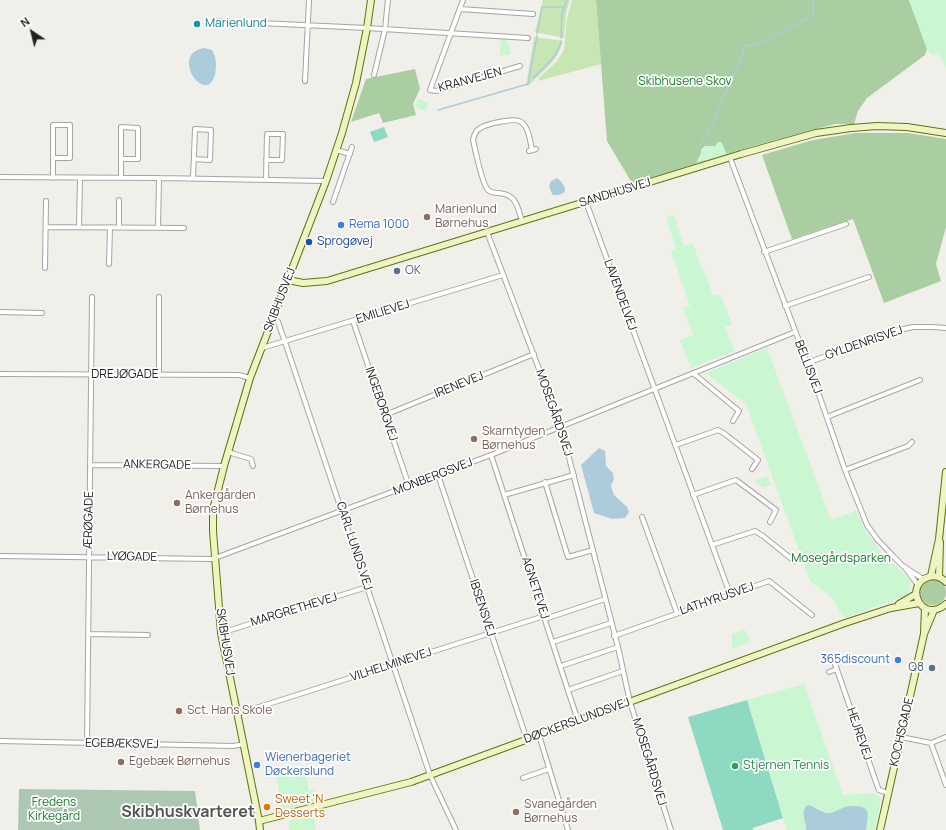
<!DOCTYPE html>
<meta charset="utf-8">
<style>
body{margin:0}
#map{position:relative;width:946px;height:830px;overflow:hidden;background:#f1efe9;font-family:Manrope,sans-serif}
canvas{display:block}
.north{position:absolute;left:12px;top:12px;width:40px;height:40px;-webkit-text-stroke:3px #fff;paint-order:stroke;rotate:325deg;font-size:11px;font-weight:700;line-height:16px;text-align:center;color:#212121}
.north::after{content:'';display:block;margin:auto;width:14px;height:18px;background:#212121;clip-path:polygon(50% 0,100% 100%,50% 72%,0 100%)}
</style>
<div id="map">
<canvas width="946" height="830"></canvas>
<div class="north">N</div>
</div>
<script>
const context = document.querySelector('canvas').getContext('2d');
context.lineJoin = 'round';
function fill(path, color) {
  context.fillStyle = color;
  context.fill(path, 'evenodd');
}
function trace(path, color, width, dash) {
  context.strokeStyle = color;
  context.lineWidth = width;
  context.lineCap = dash ? 'butt' : 'round';
  context.setLineDash(dash || []);
  context.stroke(path);
}
function drawText(font, color, halo, rows, align = 'center') {
  context.font = font + ' Manrope,sans-serif';
  context.lineWidth = 3.5;
  context.setLineDash([]);
  context.textBaseline = 'middle';
  context.strokeStyle = halo;
  context.fillStyle = color;
  for (const [text, x, y, turn = 0] of rows) {
    context.save();
    context.translate(x, y);
    context.rotate((+turn || 0) * Math.PI / 180);
    context.textAlign = isNaN(turn) ? turn : align;
    if (halo) context.strokeText(text, 0, 0);
    context.fillText(text, 0, 0);
    context.restore();
  }
}
const grass = new Path2D(`
 M543,0H570L566,13L564,38L535,32Z
 M572,0H596L601,64L538,81L539,78L557,61L564,50L567,19Z
 M534,37L563,41C558,61 543,71 529,85L526,86Z`);
const forest = new Path2D(`
 M596,0H909L927,49L925,55L867,98L858,111L854,124H835L757,145L632,183L607,141Z
 M415,69L420,89L413,104L416,115L383,123L379,113L351,122L366,79Z
 M856,133H908L946,139V227L936,264L941,281L884,303L853,219L792,239L762,155L813,140Z
 M920 592a13 13 0 1 1 26 0a13 13 0 1 1-26 0Z`);
const cemetery = new Path2D(`
 M19,789L195,791L200,830H18Z`);
const park = new Path2D(`
 M909,0H946V67L938,52L933,56L927,49Z
 M501,38L507,39L510,50V55H500Z
 M418,99L429,103L426,111L415,107Z
 M718,142H721C724,146 724,150 727,154L696,163L701,153V149L705,146H715Z
 M674,215L684,246L693,243L702,270H704L713,296L720,294L732,324L725,327L735,351L691,368L680,340L693,335L683,308L690,306L671,251L676,248L666,217Z
 M767,348L831,520L856,511L870,538L884,555L911,581L908,595L844,618L831,597L810,581L746,404L706,373Z
 M768,476L771,485L763,488L756,483L755,480Z
 M745,630L750,642L732,649V634Z
 M804,684L843,795L875,793L881,799L875,830H866L868,818L867,810L827,813L813,807L803,814L807,826L806,830H787L747,700Z
 M305,771L309,791L314,790L316,802L280,810L278,800L281,799L276,777Z
 M313,815L316,830H289V821Z`);
const pitch = new Path2D(`
 M384,127L388,137L374,142L370,132Z
 M747,700L783,818L753,828V830H723L688,717Z`);
const water = new Path2D(`
 M204,48L212,50C216,57 217,65 215,74C207,108 168,54 204,48Z
 M557,178C562,182 565,185 565,192L559,195H553C550,190 548,186 551,181Z
 M599,448L605,451L606,466L613,473L614,479L611,486L614,495L627,507L629,512L625,518L612,519L594,513L581,465Z
 M809,805C815,807 821,812 827,813C833,814 839,809 845,807C848,806 851,806 854,806C872,805 868,817 866,830H806C807,822 800,814 806,806Z`);
const stream = new Path2D(`
 M537,34L542,7H564
 M561,38L562,14L567,0
 M533,78C545,66 557,58 561,41
 M438,110L528,84L537,36
 M699,148L713,123L724,96L742,57L744,46C758,47 799,22 813,15V0`);
const street = new Path2D(`
 M463,0L430,90L436,91L520,66
 M460,9L533,14
 M217,21L367,28L528,38
 M374,75L385,29L388,0
 M305,81L309,0
 M336,150L350,154
 M529,151L536,149
 M730,158L816,386L845,470L867,525L877,539L894,557L903,566L923,579
 M0,177L159,178L326,181
 M53,178V125H70V158H53
 M121,178V127L138,128V159H121
 M193,179L195,129L211,130L210,160L194,159
 M266,180L267,134H283L282,160H266
 M333,202L352,147
 M586,202L730,594
 M522,221C517,206 517,195 499,193C495,193 491,193 488,190C482,184 475,149 473,140C474,136 475,131 479,129C485,124 515,117 521,122C529,127 530,141 532,150
 M46,227L184,228
 M79,227L80,178
 M119,227V200
 M158,228L159,178
 M487,232L561,427L618,647L630,702L671,830
 M764,252L846,224
 M109,264L110,227
 M45,268L46,201
 M785,306L869,277
 M0,312L42,313
 M274,318L278,322L285,342L430,775L456,830
 M353,321L409,486
 M262,348L503,275
 M807,363L895,331L913,327H932L946,328
 M693,373L739,411L733,421
 M0,374L239,375L250,378
 M159,375V297
 M385,415L534,354
 M827,417L920,380
 M676,445L718,430L725,434L758,460L752,469
 M228,452L251,459L253,466
 M491,455L578,721
 M90,465L224,466
 M845,470L908,446L912,442
 M438,475L527,740
 M545,482L568,557L593,550
 M504,495L574,475
 M693,495L736,480L776,510L770,522
 M642,517L677,613
 M712,545L755,531L763,536L794,561
 M0,556L211,559L215,558L491,455L795,332
 M906,569L918,585
 M545,619L605,599
 M221,633L367,587
 M88,634L148,635
 M614,636L769,581L812,615
 M553,642L611,623
 M834,661L877,785L879,790L888,793
 M561,666L618,647
 M829,672L837,669
 M568,690L623,671
 M237,714L544,616
 M539,735L568,830
 M901,737L931,743L946,737
 M0,741L233,746L244,744
 M931,743L946,785
 M87,744L92,297
 M523,778L549,769`);
const secondary = new Path2D(`
 M288,280L303,283L327,281L741,154L816,133L851,128L877,126L907,127L946,133
 M931,576L939,539L946,472
 M939,577L940,542
 M946,582C941,577 935,575 929,577C903,584 921,625 946,604
 M899,604L916,594
 M924,633L925,608
 M259,821L411,782L845,623L891,608L919,603
 M260,830L259,821L221,633L213,531V510L224,466L250,378L326,181L342,133L356,83L367,28L371,0
 M880,830L924,634L934,610`);
const markers = [
 [197,24,4,"#0f9aa8"],
 [427,217,4,"#8d6e63"],
 [341,225,4,"#3f7fe0"],
 [309,242,4,"#1a4fb4"],
 [397,271,4,"#5c6f8a"],
 [474,439,4,"#8d6e63"],
 [177,503,4,"#8d6e63"],
 [898,660,4,"#3f7fe0"],
 [932,668,4,"#5c6f8a"],
 [179,711,4,"#8d6e63"],
 [121,762,4,"#8d6e63"],
 [257,765,4,"#3f7fe0"],
 [735,766,4,"#2e9e5b"],
 [267,807,4,"#e8710a"],
 [516,812,4,"#8d6e63"]
];
const cultureNames = [
 ["Marienlund",205,24]
];
const streetNames = [
 ["KRANVEJEN",470,80,-15],
 ["SANDHUSVEJ",615,193,-17],
 ["LAVENDELVEJ",620,295,70],
 ["SKIBHUSVEJ",280,300,-69],
 ["EMILIEVEJ",383,312,-17],
 ["GYLDENRISVEJ",864,343,-19],
 ["BELLISVEJ",808,367,69],
 ["DREJØGADE",125,375],
 ["IRENEVEJ",459,385,-22],
 ["INGEBORGVEJ",381,404,71],
 ["MOSEGÅRDSVEJ",554,413,71],
 ["ANKERGADE",157,465,1],
 ["MONBERGSVEJ",433,477,-21],
 ["ÆRØGADE",89,520,-89],
 ["CARL LUNDS VEJ",354,546,72],
 ["LYØGADE",132,557,1],
 ["AGNETEVEJ",535,588,72],
 ["LATHYRUSVEJ",717,599,-19],
 ["IBSENSVEJ",482,608,72],
 ["MARGRETHEVEJ",294,610,-17],
 ["SKIBHUSVEJ",225,642,81],
 ["VILHELMINEVEJ",391,665,-18],
 ["DØCKERSLUNDSVEJ",577,721,-20],
 ["KOCHSGADE",902,732,-77],
 ["HEJREVEJ",859,734,71],
 ["EGEBÆKSVEJ",122,744,1],
 ["MOSEGÅRDSVEJ",649,762,73]
];
const parkNames = [
 ["Skibhusene Skov",685,82],
 ["Mosegårdsparken",841,559],
 ["Fredens",54,803],
 ["Kirkegård",54,817]
];
const educationNames = [
 ["Marienlund",435,210],
 ["Børnehus",435,224],
 ["Skarntyden",482,432],
 ["Børnehus",482,446],
 ["Ankergården",185,496],
 ["Børnehus",185,510],
 ["Sct. Hans Skole",187,711],
 ["Egebæk Børnehus",129,762],
 ["Svanegården",524,805],
 ["Børnehus",524,819]
];
const shopNames = [
 ["Rema 1000",349,225],
 ["365discount",890,660,"right"],
 ["Wienerbageriet",265,758],
 ["Døckerslund",265,772]
];
const transitNames = [
 ["Sprogøvej",317,242]
];
const serviceNames = [
 ["OK",405,271],
 ["Q8",924,668,"right"]
];
const leisureNames = [
 ["Stjernen Tennis",743,766]
];
const foodNames = [
 ["Sweet 'N",275,800],
 ["Desserts",275,814]
];
const districtNames = [
 ["Skibhuskvarteret",188,813]
];
fill(grass, '#c8e6b3');
fill(forest, '#aacda1');
fill(cemetery, '#acc8b2');
fill(park, '#caf6d2');
fill(pitch, '#8dd9c2');
fill(water, '#adccdb');
trace(stream, '#adccdb', 1.5);
trace(street, '#a5a5a5', 6);
trace(secondary, '#5f730e', 8);
trace(street, '#fff', 4);
trace(secondary, '#eef5c2', 6);
for (const [x, y, r, color] of markers) {
  const dot = new Path2D();
  dot.arc(x, y, r, 0, 2 * Math.PI);
  context.fillStyle = color;
  context.fill(dot);
  trace(dot, '#fff', 1.5);
}
drawText('12px', '#0d838f', '#fff', cultureNames, 'left');
drawText('12px', '#212121', '#fff', streetNames);
drawText('12px', '#157a26', '#fff', parkNames);
drawText('12px', '#785e54', '#fff', educationNames, 'left');
drawText('12px', '#366cbe', '#fff', shopNames, 'left');
drawText('12px', '#164399', '#fff', transitNames, 'left');
drawText('12px', '#4e5e75', '#fff', serviceNames, 'left');
drawText('12px', '#27864d', '#fff', leisureNames, 'left');
drawText('12px', '#c56008', '#fff', foodNames, 'left');
drawText('bold 16px', '#545454', '#fff', districtNames);
</script>
